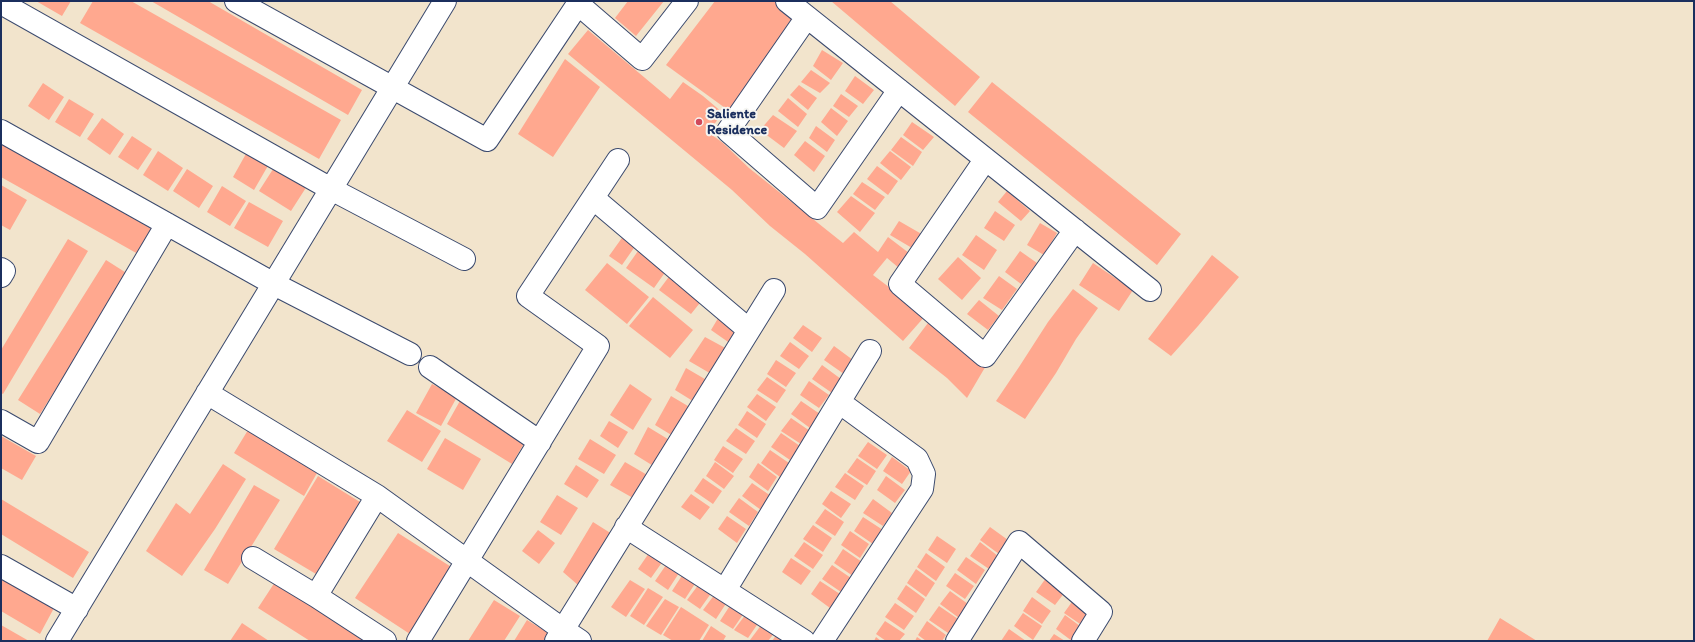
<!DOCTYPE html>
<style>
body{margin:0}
#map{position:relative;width:1695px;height:642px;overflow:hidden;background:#f2e4cc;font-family:Itim,sans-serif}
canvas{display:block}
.frame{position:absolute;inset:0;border:2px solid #1b2f5e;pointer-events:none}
</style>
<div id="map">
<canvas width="1695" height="642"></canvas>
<div class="frame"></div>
</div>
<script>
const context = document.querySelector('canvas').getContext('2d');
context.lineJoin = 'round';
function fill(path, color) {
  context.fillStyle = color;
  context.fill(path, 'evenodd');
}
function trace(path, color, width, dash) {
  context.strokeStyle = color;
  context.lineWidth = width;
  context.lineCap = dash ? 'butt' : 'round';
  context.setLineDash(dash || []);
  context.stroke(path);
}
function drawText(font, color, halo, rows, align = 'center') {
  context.font = font + ' Itim,sans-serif';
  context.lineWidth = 4;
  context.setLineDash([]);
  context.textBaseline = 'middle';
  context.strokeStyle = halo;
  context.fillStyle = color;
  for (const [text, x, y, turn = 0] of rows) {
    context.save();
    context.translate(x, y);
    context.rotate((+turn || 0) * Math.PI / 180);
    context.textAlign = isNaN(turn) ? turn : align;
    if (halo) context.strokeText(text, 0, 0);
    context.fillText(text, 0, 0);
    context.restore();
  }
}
const building = new Path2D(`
 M36,1H71L62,16Z
 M93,1H131L341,120L319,159L80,23Z
 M151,1H208L362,90L348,115Z
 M628,1H664L636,36L615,18Z
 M715,1H775L798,19L732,113L666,65Z
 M831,1H890L980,77L955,106Z
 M588,30L670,99L683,82L703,96L723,113L708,132L723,143L749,168L843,243L854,232L878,252L888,237L909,253L899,268L887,258L873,275L926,315L903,341L805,254L770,226L732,190L568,54Z
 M822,50L843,63L831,80L813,66Z
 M565,59L600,87L553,157L518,134Z
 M811,70L830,83L820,93L801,82Z
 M855,76L874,90L863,104L845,91Z
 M992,82L1181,234L1157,265L968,112Z
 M43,83L64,97L49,120L28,106Z
 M799,85L817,98L808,110L790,95Z
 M841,94L858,106L849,117L833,106Z
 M788,98L807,114L798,127L778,111Z
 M69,99L94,114L80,137L55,122Z
 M831,108L848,121L837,136L821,122Z
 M773,115L797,131L784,148L760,130Z
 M102,118L124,134L110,155L87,139Z
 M912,122L934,137L923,150L903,135Z
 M816,126L835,140L827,152L809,138Z
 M132,136L152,149L138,170L118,157Z
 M901,137L922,152L913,166L891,150Z
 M805,141L825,156L814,172L794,155Z
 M1,144L152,229L138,254L1,177Z
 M158,151L183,168L168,191L143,175Z
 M890,151L911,167L901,180L880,163Z
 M247,152L269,164L254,190L233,177Z
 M275,166L307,186L291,211L259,191Z
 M877,166L898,181L888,195L867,179Z
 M187,169L213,186L199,208L173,191Z
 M862,182L885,197L875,210L853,194Z
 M1,185L27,200L10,230L1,225Z
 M222,186L246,201L230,226L207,212Z
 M1007,191L1030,211L1021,221L998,202Z
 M851,196L875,213L860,232L837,212Z
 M249,202L283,221L268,247L234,228Z
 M995,211L1015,225L1004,241L984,228Z
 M899,221L925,236L912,248L890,235Z
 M1040,223L1057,233L1044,255L1027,245Z
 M624,235L636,245L622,265L609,256Z
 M976,235L997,250L984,270L962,255Z
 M68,239L88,251L3,394L1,393V350Z
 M638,251L666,271L654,288L626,268Z
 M1020,251L1037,263L1021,284L1005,272Z
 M1212,255L1239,277L1198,326L1171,356L1148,339Z
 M958,257L981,278L962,300L938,279Z
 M106,260L128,274L40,414L18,400Z
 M607,263L649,297L627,324L585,290Z
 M1093,263L1133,290L1119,311L1079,285Z
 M671,274L703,299L691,314L659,290Z
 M999,276L1017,289L1002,310L983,298Z
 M1073,289L1098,308L1076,339L1056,373L1025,419L996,401L1019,367L1048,322Z
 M653,297L693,330L670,358L629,326Z
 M979,300L999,316L988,330L967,314Z
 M720,315L739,329L731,344L711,330Z
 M931,319L987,364L967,398L947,378L909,348Z
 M803,325L822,338L812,352L793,338Z
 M705,337L729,350L713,375L689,361Z
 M790,342L809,356L799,369L780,356Z
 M834,346L853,360L844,374L824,360Z
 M776,360L796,373L786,387L767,374Z
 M822,365L841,379L832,393L812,379Z
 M686,368L710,382L696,403L675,390Z
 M767,377L786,390L777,403L757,390Z
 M809,381L829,395L819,408L800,395Z
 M432,384L457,397L441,426L416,413Z
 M630,384L652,399L633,430L610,415Z
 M757,394L776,407L766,421L747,407Z
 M671,396L693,409L673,436L655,425Z
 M461,399L526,440L512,464L447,424Z
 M801,401L820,414L810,428L791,414Z
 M407,410L441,431L422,462L387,441Z
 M747,411L766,424L757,438L738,425Z
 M791,418L810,431L801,444L781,431Z
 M609,421L628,432L618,448L600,436Z
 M648,427L671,441L655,467L634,454Z
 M736,428L755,441L746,454L726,441Z
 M248,430L317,473L304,496L234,453Z
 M781,433L800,446L790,460L771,447Z
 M1,436L36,456L22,480L1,468Z
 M445,438L481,459L463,490L427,469Z
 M590,439L616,455L604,474L578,459Z
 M868,442L887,455L877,469L858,456Z
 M723,446L743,459L733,473L714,460Z
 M770,450L789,463L780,477L761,463Z
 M892,457L911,471L902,484L883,471Z
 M857,458L876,471L867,485L847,472Z
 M625,462L649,476L633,498L610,485Z
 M715,462L734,476L724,489L706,476Z
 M758,463L777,477L768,491L749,477Z
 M223,464L246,479L215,529L182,576L146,551L176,503L190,514Z
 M576,465L599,480L587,498L564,484Z
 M845,473L864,486L855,500L835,487Z
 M318,476L360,502L316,574L274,549Z
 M886,476L905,490L895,503L877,490Z
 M703,478L722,491L713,504L694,491Z
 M752,483L771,496L761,510L742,496Z
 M254,485L280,500L228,584L204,570Z
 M831,491L851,504L841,518L822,504Z
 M691,494L710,507L700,520L681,507Z
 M557,495L578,508L561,535L540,522Z
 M739,498L758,512L749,526L729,512Z
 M1,499L89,552L73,578L1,534Z
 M873,499L892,513L883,526L863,513Z
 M825,509L844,522L835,536L815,523Z
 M727,516L746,529L737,543L718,529Z
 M863,517L883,530L873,544L854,531Z
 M593,522L612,534L578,585L563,572Z
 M813,525L832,538L823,552L803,539Z
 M990,527L1008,540L999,554L980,540Z
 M538,530L555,543L539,564L522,551Z
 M850,531L869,544L860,558L841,545Z
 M398,533L456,570L413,636L355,598Z
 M937,536L956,549L947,563L928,550Z
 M804,542L823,555L813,569L794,556Z
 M980,542L998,556L989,569L970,556Z
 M843,549L862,562L853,576L834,563Z
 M649,553L663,561L651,578L638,569Z
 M926,553L945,567L936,581L917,567Z
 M966,557L985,570L976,584L957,570Z
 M791,558L811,571L801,585L782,572Z
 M666,565L679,573L668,590L655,581Z
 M832,565L851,578L841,592L822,579Z
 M916,569L935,583L926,597L907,583Z
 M955,573L974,586L965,599L946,586Z
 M683,574L696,582L685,599L672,591Z
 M1,578L54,608L40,634L1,611Z
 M1046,578L1065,592L1055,605L1036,592Z
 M630,580L645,589L626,617L611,607Z
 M820,581L840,594L830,608L811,594Z
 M275,582L368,641H310L258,608Z
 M699,584L712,592L700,609L687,600Z
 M906,585L925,599L916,613L897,599Z
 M648,588L663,597L644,625L630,616Z
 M950,591L968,604L959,618L940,604Z
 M715,594L727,602L716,619L703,610Z
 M1032,597L1051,611L1042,624L1023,611Z
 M665,599L679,607L661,635L646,626Z
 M1074,599L1092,612L1083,626L1064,613Z
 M494,600L520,616L504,641H468Z
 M895,603L914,616L904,630L885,617Z
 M731,604L744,613L733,629L720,621Z
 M939,606L958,619L948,633L929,620Z
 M681,607L709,625L699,641H673L663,635Z
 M1023,613L1042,626L1033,640L1014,626Z
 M746,614L759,622L748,638L734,630Z
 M1065,615L1084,629L1072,641L1056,629Z
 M1500,618L1537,641H1487Z
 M527,620L550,634L546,641H514Z
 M885,621L905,634L899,641H886L876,634Z
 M927,621L946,635L942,641H926L918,635Z
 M242,623L269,641H230Z
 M762,624L775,632L768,641L750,640Z
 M1,625L29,641H1Z
 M711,626L726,636L723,641H702Z
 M1009,629L1026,641H1001Z
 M777,634L788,641H772Z
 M1054,634L1065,641H1049Z
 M876,637L881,641H874Z
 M917,637L923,641H915Z`);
const minor = new Path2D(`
 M236,1L487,140L578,4L642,59L687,1
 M787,1L1150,290
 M1,3L331,189L464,259
 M807,17L728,131L817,208L899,90
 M1,131L274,284L410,354
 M985,160L900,284L985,356L1075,230
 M593,198L749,330
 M1,269L4,271L1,276
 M430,367L540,442
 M207,393L377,496L562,629L580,641
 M1,421L38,442L167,224
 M626,527L804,641
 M253,558L316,596L385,641
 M1,566L77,609
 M725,590L870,351
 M316,596L377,496
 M57,641L445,1
 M418,641L598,346L528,296L618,160
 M556,641L774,290
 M822,641L922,489L924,474L917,459L839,402
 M957,641L1019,542L1101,612L1083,641`);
const markers = [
 [699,122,4,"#d1495b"]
];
const poiNames = [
 ["Saliente",707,114],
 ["Residence",707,130]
];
fill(building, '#ffa88f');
trace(minor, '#3b4a6e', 24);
trace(minor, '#fff', 22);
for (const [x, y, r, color] of markers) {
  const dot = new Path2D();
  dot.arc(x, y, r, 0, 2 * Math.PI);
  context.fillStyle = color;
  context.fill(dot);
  trace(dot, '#f6f6f2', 1.5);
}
drawText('bold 14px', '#1b2f5e', '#f6f6f2', poiNames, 'left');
</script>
